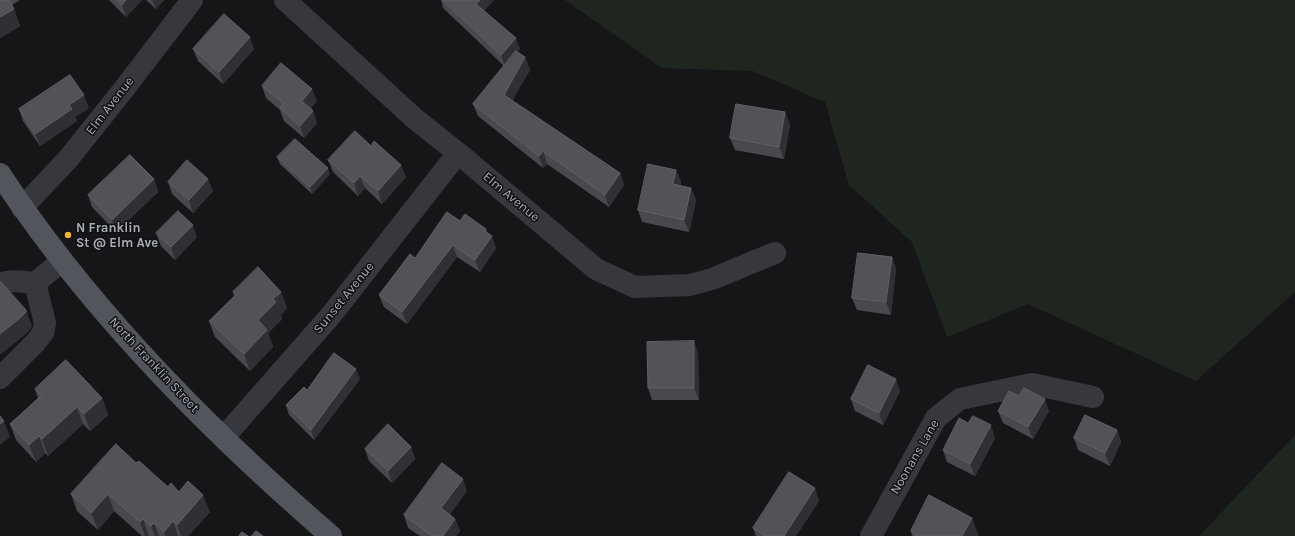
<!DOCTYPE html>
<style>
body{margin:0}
canvas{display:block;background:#161618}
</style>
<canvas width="1295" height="536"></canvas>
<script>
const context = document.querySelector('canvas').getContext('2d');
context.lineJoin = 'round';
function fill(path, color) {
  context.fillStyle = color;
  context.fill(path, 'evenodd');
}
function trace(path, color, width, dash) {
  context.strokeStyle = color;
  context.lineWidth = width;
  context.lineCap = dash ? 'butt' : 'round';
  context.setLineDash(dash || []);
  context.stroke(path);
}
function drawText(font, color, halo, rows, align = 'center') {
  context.font = font + ' Karla,sans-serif';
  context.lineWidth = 3;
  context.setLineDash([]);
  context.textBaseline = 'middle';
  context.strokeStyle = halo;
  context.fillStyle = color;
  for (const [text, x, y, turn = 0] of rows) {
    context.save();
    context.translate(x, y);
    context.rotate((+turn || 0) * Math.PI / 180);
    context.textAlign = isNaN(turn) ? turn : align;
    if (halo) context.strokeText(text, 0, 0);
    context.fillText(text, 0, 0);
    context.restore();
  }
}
const green = new Path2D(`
 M565,0H1295V292L1196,381L1028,304L947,337L912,242L849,185L825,102L753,71L662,68Z
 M1295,435V536H1199Z`);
const minor = new Path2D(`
 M285,0L414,118L458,153L596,269L635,287L690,285L712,279L775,253
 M22,208L69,158L127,85L192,0
 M0,284C12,279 23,282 35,283L62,261
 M0,378L35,343L43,333L45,323L35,283
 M224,437L332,314L458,153
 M871,536L936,418L960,399L1032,384L1093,397`);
const major = new Path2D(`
 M0,174C89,310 208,430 331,536`);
const wall = new Path2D(`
 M0,0H20L12,5L20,26L0,38Z
 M109,0H142L126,17Z
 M146,0H164L156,9Z
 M441,0H494L484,11L520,49L517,52L525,57L530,70L512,100L620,173L624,185L609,207L547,164L543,168L478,116L473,104L504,66L443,8Z
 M193,49H254L223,84L198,61Z
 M262,86L317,101L311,108L313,111L317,123L304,138L284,121L280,110L266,98Z
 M89,108L75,117L77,121L40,146L23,121L19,109Z
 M785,112L790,125L784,159L735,150L730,138Z
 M277,157L330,174L312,194L280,164Z
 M328,160L406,177L382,204L365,188L358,196L333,172Z
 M676,170L681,182L680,186L691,188L696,200L689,232L642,222L638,210Z
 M154,179L158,192L116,232L92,207L88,195Z
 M168,182L213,191L193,213L172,194Z
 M460,221L488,233L496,248L480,272L457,257L407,324L384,307L379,295L415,258Z
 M156,233L197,237L175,260L161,246Z
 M892,257L896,269L891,315L857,310L852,298Z
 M233,292H281L287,308L281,315L282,319L268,333L273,347L250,371L215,337L209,321L234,296Z
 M698,353L699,400H652L648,388Z
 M360,379L314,440L289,415L286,405L307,390Z
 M35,389L102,398L108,415L90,431L83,424L48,456L45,453L36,462L16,440L10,424L38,398Z
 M900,391L883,425L855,411L851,399Z
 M998,411H1049L1033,439L1003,423Z
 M1117,430L1121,442L1110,466L1078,450L1074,438Z
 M995,438L975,476L947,462L943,450Z
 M411,447L415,459L392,483L369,461L365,449Z
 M136,463L168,487L179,492L210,512L188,536H142L114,511L98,530L77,511L71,494Z
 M467,491L450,514L455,519L460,531L456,536H420L408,528L404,515Z
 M819,501L796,536H756L753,528Z
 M972,518L978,535L977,536H912L911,531Z`);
const shadedWall = new Path2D(`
 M126,0H142L126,17L122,5Z
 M152,0H164L156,9Z
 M480,0H494L480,15L476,4Z
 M14,9L20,26L0,38V17Z
 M250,37L254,49L223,84L219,72Z
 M516,38L520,49L505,66L501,55Z
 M525,57L530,70L509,107L504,95Z
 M312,89L317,101L306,113L302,101Z
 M84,95L89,108L75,117L77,121L40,146L35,134L69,105Z
 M313,111L317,123L304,138L300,126Z
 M785,112L790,125L784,159L779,147Z
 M543,151L547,164L543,168L539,156Z
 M401,165L406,177L382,204L378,191Z
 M328,168L330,174L312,194L310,187Z
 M676,170L681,182L678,196L673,184Z
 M620,173L624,185L609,207L605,195Z
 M360,176L365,188L358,196L354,183Z
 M154,179L158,192L116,232L112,220Z
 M208,179L213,191L193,213L189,200Z
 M691,188L696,200L689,232L684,220Z
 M193,225L197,237L175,260L171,247Z
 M486,229L490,239L492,236L496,248L480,272L475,260L485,231Z
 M453,245L457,257L407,324L402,312Z
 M892,257L896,269L891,315L886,302Z
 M281,292L287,308L281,315L282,319L268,333L273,347L250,371L244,354L258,320L273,299Z
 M26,310L32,326L31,328L26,334L0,355V334Z
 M694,341L698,353L699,400L694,388Z
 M356,369L360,379L314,440L311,430Z
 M896,379L900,391L883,425L879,413Z
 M102,398L108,415L90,431L84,414Z
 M1045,399L1049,411L1033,439L1028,427Z
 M77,407L83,424L48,456L42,439Z
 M4,421L10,437L0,445V424Z
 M991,425L995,438L975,476L970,464Z
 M1117,430L1121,442L1110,466L1105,453Z
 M39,436L45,453L36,462L29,445Z
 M411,447L415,459L392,483L388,471Z
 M463,479L467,491L446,520L441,508Z
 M815,488L819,501L796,536H784Z
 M108,494L114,511L98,530L91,513Z
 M203,495L210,512L188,536H181L177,525Z
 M972,518L978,535L977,536H962Z
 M143,519L149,536H145L140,522Z
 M455,519L460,531L456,536H443Z
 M173,521L178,536H165L164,532Z
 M154,523L159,536H155L151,526Z`);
const building = new Path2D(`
 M0,0H9L14,9L0,17Z
 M117,0H126L122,5Z
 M443,0H480L476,4L516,38L501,55Z
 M224,14L250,37L219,72L193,49Z
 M516,51L525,57L504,95L620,173L605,195L543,151L539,156L473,104Z
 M281,63L312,89L302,101L313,111L300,126L280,108L284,104L262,86Z
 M70,75L84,95L69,105L72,109L35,134L19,109Z
 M736,104L785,112L779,147L730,138Z
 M355,131L371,146L374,141L401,165L378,191L360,176L354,183L328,160Z
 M295,139L328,168L310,187L277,157Z
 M130,155L154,179L112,220L88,195Z
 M187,160L208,179L189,200L168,182Z
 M648,164L676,170L673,184L691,188L684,220L638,210Z
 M178,211L193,225L171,247L156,233Z
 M447,212L460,221L465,214L486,229L485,231L492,236L475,260L453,245L402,312L379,295L410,254L415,258Z
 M858,253L892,257L886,302L852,298Z
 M258,267L281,292L273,299L276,302L258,320L267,330L244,354L209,321L236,295L233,292Z
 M0,282H1L26,310V312L20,318L0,334Z
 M694,341V388H648L647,342Z
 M334,353L356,369L311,430L286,405L304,387L307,390Z
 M66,360L102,398L84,414L77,407L42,439L39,436L29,445L10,424L41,396L35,389Z
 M868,365L896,379L879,413L851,399Z
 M1024,388L1045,399L1028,427L998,411L1009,391L1019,396Z
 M1085,415L1117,430L1105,453L1074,438Z
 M0,416L4,421L0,424Z
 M973,416L991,425L970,464L943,450L959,418L968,423Z
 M388,424L411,447L388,471L365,449Z
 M116,444L136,463L139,461L168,487L171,483L179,492L188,481L203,495L177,525L173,521L164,532L154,523L151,526L143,519L140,522L108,494L91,513L71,494Z
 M442,463L463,479L441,508L455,519L443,536H432L404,515Z
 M789,472L815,488L784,536H765L753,528Z
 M929,495L972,518L962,536H915L916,534L911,531Z
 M256,531L263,536H252Z
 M242,532L248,536H239Z`);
const markers = [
 [68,235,4,"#f2b134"]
];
const streetNames = [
 ["Elm Avenue",110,106,-52],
 ["Elm Avenue",511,197,40],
 ["Sunset Avenue",344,298,-51],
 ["North Franklin Street",154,365,47],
 ["Noonans Lane",915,457,-60]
];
const poiNames = [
 ["N Franklin",76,228],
 ["St @ Elm Ave",76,243]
];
fill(green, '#1e261f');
trace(minor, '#37383d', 22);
trace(major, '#53555c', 22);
fill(wall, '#47494d');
fill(shadedWall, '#2f3033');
fill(building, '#525359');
trace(building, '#5f6168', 1);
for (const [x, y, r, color] of markers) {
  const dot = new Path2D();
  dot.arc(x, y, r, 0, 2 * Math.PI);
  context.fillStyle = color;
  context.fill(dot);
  trace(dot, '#111113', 1.5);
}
drawText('13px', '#a8adb8', '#111113', streetNames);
drawText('bold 13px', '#a8adb8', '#111113', poiNames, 'left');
</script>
